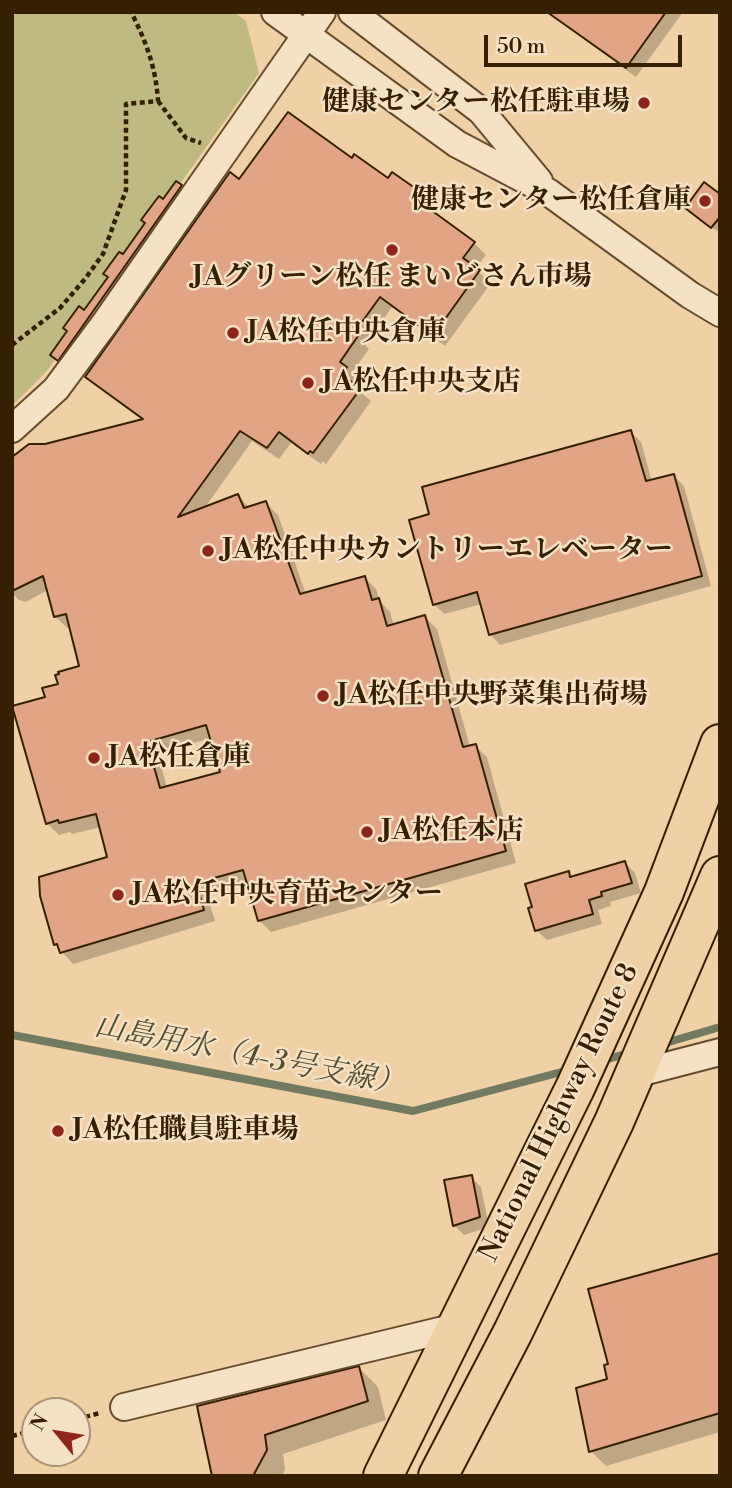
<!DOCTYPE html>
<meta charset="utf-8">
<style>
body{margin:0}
#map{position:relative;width:732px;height:1488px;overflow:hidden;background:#efd1a5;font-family:"Libre Bodoni",serif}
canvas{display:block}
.frame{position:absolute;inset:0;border:14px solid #352003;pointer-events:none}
.north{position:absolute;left:21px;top:1397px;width:70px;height:70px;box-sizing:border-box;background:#f5e1c4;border:2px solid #a89477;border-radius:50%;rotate:300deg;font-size:19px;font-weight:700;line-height:28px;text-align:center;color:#352003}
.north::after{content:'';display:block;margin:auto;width:24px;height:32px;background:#8f2418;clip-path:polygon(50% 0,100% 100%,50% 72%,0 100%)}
.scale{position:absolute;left:484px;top:35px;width:198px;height:32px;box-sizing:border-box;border:4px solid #352003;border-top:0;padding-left:9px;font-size:21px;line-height:24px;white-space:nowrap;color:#352003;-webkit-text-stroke:5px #f5e1c4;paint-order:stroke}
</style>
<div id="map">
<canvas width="732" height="1488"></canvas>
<div class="frame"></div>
<div class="north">N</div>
<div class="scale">50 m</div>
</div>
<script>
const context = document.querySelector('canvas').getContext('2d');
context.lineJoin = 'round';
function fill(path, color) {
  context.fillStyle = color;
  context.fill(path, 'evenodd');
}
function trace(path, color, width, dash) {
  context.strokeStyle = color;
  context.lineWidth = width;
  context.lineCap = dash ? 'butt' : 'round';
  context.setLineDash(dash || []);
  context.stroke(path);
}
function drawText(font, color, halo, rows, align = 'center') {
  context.font = font + ' "Libre Bodoni","Noto Serif JP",serif';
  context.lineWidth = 5;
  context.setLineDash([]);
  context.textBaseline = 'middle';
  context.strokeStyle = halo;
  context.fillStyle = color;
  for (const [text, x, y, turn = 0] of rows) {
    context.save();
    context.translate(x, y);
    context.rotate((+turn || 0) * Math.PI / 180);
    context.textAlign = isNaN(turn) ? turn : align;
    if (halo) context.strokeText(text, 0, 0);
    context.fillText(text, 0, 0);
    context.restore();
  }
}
const green = new Path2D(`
 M12,12H234L246,21L259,73L46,372L12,406Z`);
const shadow = new Path2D(`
 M546,12H683L636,77Z
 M352,160L388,181L424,196L435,208L432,213L474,243L486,255L475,269L491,283L445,346L392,307L365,345L369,349L351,374L358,380L354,386L371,401L326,464L323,461L321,464L291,443L279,459L252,441L204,509L238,496L250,508L266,503L278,515L306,594L365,578L376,589L380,601L390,612L394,626L425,617L437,629L470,747L475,746L487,757L516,863L271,932L259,920L249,883L207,895L215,921L73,964L55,944L109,858L101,827L72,834L70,832L59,835L47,823V698L81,668L71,627L67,628L55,616L48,590L26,602L19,600L12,593V453H20L143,421L99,388L87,377L240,181ZM212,738L222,773L167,788L158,753Z
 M181,186L191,196L62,365L52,355L163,202Z
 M720,196V227L717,231L691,212Z
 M631,432L641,442L652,482L674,476L684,486L711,586L500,645L490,634L482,604L444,614L434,604L431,516Z
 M625,863L635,873L641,893L610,902L611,906L598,910L602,924L547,940L536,930L568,873L573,878Z
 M471,1177L481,1187L489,1227L464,1235L454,1225Z
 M720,1255V1432L606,1466L591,1451L609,1380Z
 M359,1368L378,1387L386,1420L283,1454L285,1470L282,1476H214L199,1407Z`);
const stream = new Path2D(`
 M12,1035L413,1111L569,1070
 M662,1044L720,1027
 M601,1061L629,1053`);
const building = new Path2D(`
 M547,12H666L626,68Z
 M288,112L352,158L354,154L388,178L392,172L425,195L420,202L475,242L463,258L480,270L433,336L380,297L354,333L358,336L340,362L347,367L342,375L361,388L313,453L310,451L308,454L279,432L267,448L240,431L178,517L238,494L244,508L266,501L300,594L365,576L372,600L379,598L387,626L425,615L463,747L476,744L506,851L258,921L243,870L196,883L204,910L60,953L57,944L54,945L40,896L39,877L107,857L96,814L59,823L58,820L46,824L12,706L45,697L42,688L58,684L55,675L59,674L58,672L79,666L66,614L54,617L43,576L12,591V457L29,444H45L143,419L85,377L230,172L239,179ZM206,725L220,772L160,788L147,742Z
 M176,181L182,185L58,361L50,355L67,331L63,328L79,306L84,310L108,277L103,274L119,252L123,254L145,223L141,220L159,196L163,199Z
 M704,182L720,194V217L711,228L685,208Z
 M631,430L646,481L674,474L702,576L489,635L477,592L433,605L409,520L429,514L422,487Z
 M625,861L632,883L601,892L602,896L589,900L593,914L535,931L528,908L532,907L525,884L569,871L570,877Z
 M472,1175L480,1217L453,1226L444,1180Z
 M720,1253V1413L589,1452L576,1388L607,1379L604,1365L608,1364L588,1289Z
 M359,1366L368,1401L265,1435L267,1450L253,1476H212L197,1406Z`);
const path = new Path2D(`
 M158,101L186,138L201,143
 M12,345L60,308L85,279L103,254L126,190V104L158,101C156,68 146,41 131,12
 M77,1419L100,1413
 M12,1436L35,1430`);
const minor = new Path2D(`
 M275,12L457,144L548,192L690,295L720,313
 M352,12L481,111L539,181
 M12,429L56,389L105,323L322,12
 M635,1074L720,1052
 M124,1407L456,1327`);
const highway = new Path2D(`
 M383,1476L575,1088L664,892L720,744
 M438,1476L513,1332L614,1122L720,876`);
const markers = [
 [644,103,7,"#8f2418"],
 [705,201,7,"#8f2418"],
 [392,250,7,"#8f2418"],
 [233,333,7,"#8f2418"],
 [308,383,7,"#8f2418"],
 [208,551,7,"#8f2418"],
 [323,696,7,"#8f2418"],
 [94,758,7,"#8f2418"],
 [367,832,7,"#8f2418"],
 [118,895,7,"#8f2418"],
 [58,1131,7,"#8f2418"]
];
const poiNames = [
 ["健康センター松任駐車場",630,103,"right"],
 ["健康センター松任倉庫",691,201,"right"],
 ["JAグリーン松任 まいどさん市場",392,278,"center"],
 ["JA松任中央倉庫",247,333],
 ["JA松任中央支店",322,383],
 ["JA松任中央カントリーエレベーター",222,551],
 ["JA松任中央野菜集出荷場",337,696],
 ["JA松任倉庫",108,758],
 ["JA松任本店",381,832],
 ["JA松任中央育苗センター",132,895],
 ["JA松任職員駐車場",72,1131]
];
const streetNames = [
 ["National Highway Route 8",560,1113,-64]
];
const waterNames = [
 ["山島用水（4-3号支線）",249,1057,11]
];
fill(green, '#bfba82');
fill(shadow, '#0003');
trace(stream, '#727b62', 8);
fill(building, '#e1a586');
trace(building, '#352003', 2);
trace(minor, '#644c2c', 30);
trace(highway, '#352003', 42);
trace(path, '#352003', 4.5, [5, 3.5]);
trace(minor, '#f5e1c4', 26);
trace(highway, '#efd1a5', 38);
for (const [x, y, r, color] of markers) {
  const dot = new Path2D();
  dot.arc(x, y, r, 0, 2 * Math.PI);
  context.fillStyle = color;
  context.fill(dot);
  trace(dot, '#f5e1c4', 2.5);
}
drawText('bold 28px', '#352003', '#f5e1c4', poiNames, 'left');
drawText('28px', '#352003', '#f5e1c4', streetNames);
drawText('italic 30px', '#544e32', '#f5e1c4', waterNames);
</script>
